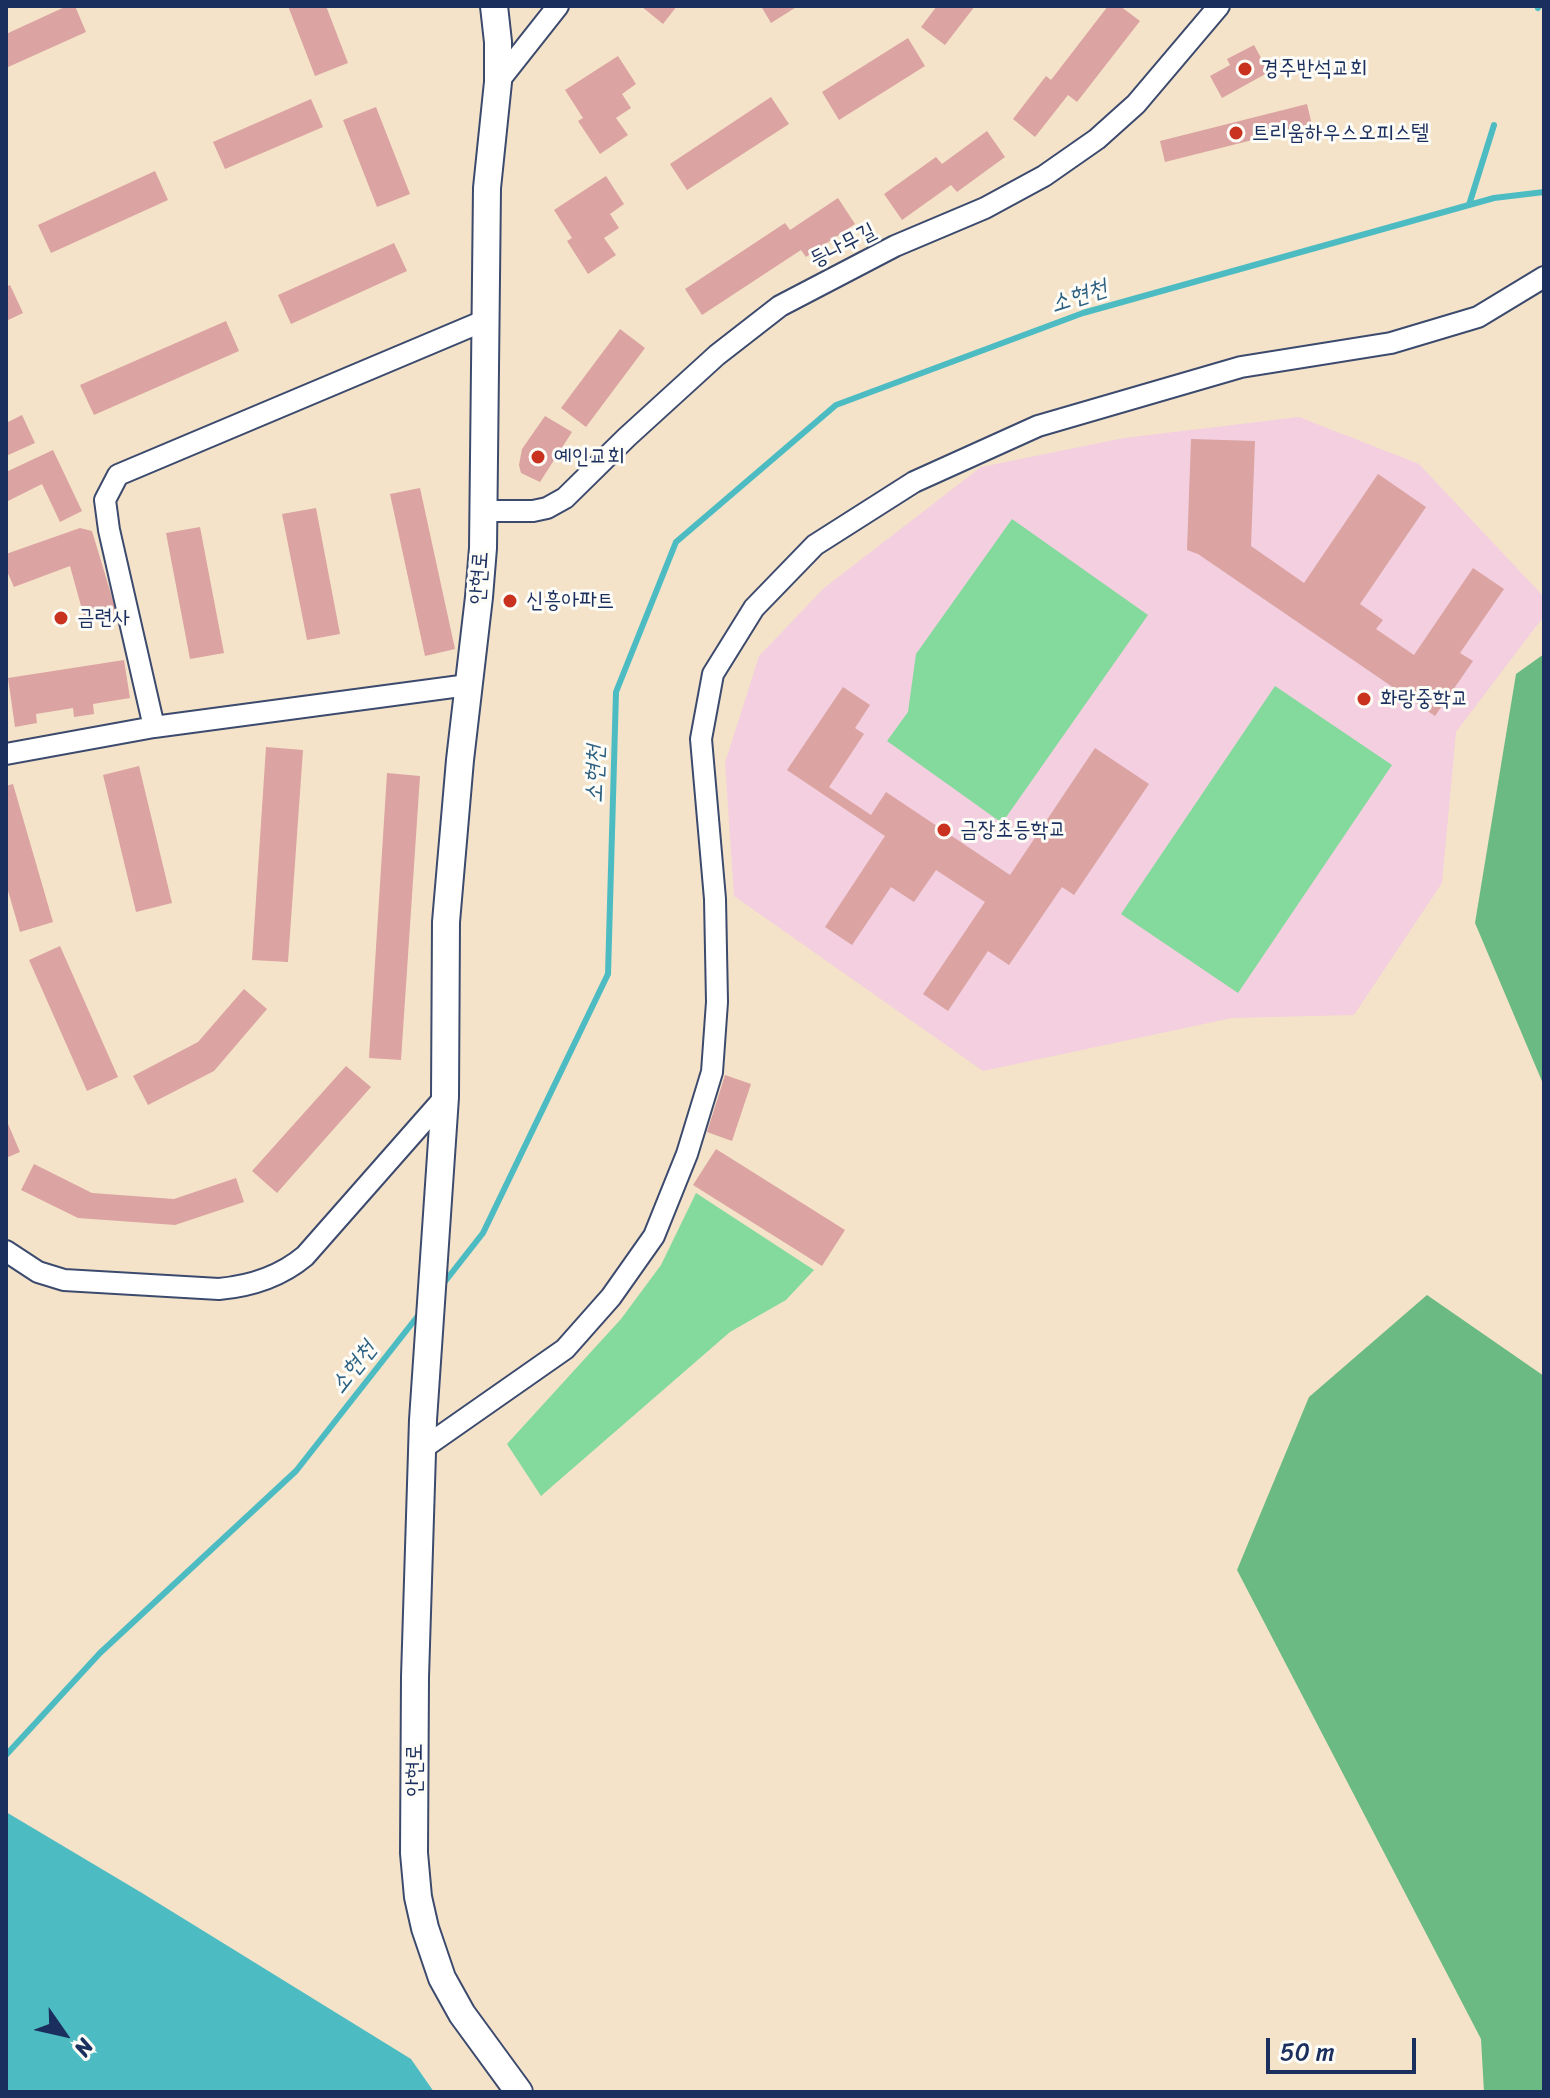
<!DOCTYPE html>
<meta charset="utf-8">
<style>
body{margin:0}
#map{position:relative;width:1550px;height:2098px;overflow:hidden;background:#f4e3c9;font-family:Sriracha,sans-serif}
canvas{display:block}
.frame{position:absolute;inset:0;border:8px solid #1b2f5e;pointer-events:none}
.north{position:absolute;left:24px;top:1994px;width:80px;height:80px;-webkit-text-stroke:6px #fdfcf7;paint-order:stroke;rotate:124deg;font-size:22px;font-weight:700;line-height:32px;text-align:center;color:#1b2f5e}
.north::after{content:'';display:block;margin:auto;width:28px;height:36px;background:#1b2f5e;clip-path:polygon(50% 0,100% 100%,50% 72%,0 100%)}
.scale{position:absolute;left:1266px;top:2038px;width:150px;height:36px;box-sizing:border-box;border:4px solid #1b2f5e;border-top:0;padding-left:10px;font-size:24px;line-height:28px;white-space:nowrap;color:#1b2f5e;-webkit-text-stroke:6px #fdfcf7;paint-order:stroke}
</style>
<div id="map">
<canvas width="1550" height="2098"></canvas>
<div class="frame"></div>
<div class="north">N</div>
<div class="scale">50 m</div>
</div>
<script>
const context = document.querySelector('canvas').getContext('2d');
context.lineJoin = 'round';
function fill(path, color) {
  context.fillStyle = color;
  context.fill(path, 'evenodd');
}
function trace(path, color, width, dash) {
  context.strokeStyle = color;
  context.lineWidth = width;
  context.lineCap = dash ? 'butt' : 'round';
  context.setLineDash(dash || []);
  context.stroke(path);
}
function drawText(font, color, halo, rows, align = 'center') {
  context.font = font + ' Sriracha,"Poor Story",sans-serif';
  context.lineWidth = 6;
  context.setLineDash([]);
  context.textBaseline = 'middle';
  context.strokeStyle = halo;
  context.fillStyle = color;
  for (const [text, x, y, turn = 0] of rows) {
    context.save();
    context.translate(x, y);
    context.rotate((+turn || 0) * Math.PI / 180);
    context.textAlign = isNaN(turn) ? turn : align;
    if (halo) context.strokeText(text, 0, 0);
    context.fillText(text, 0, 0);
    context.restore();
  }
}
const built = new Path2D(`
 M1299,417L1419,464L1544,597V616L1456,732L1442,883L1354,1015L1232,1018L983,1071L734,896L725,763L759,656L824,588L981,467L1124,438Z`);
const green = new Path2D(`
 M1012,519L1148,615L1002,823L887,741L908,712L916,654Z
 M1275,686L1392,765L1238,993L1121,914Z
 M696,1193L814,1270L786,1300L730,1332L541,1496L507,1444L621,1319L661,1265Z`);
const forest = new Path2D(`
 M1544,654V1086L1475,923L1516,674Z
 M1427,1295L1544,1376V2092H1484L1481,2039L1237,1570L1309,1397Z`);
const water = new Path2D(`
 M6,1812L142,1893L411,2059L434,2092H6Z`);
const stream = new Path2D(`
 M1538,8L1539,6
 M1469,205L1494,125
 M443,1284L483,1233L608,974L616,692L676,542L836,405L1083,313L1494,198L1544,192
 M6,1755L100,1653L296,1471L421,1312`);
const building = new Path2D(`
 M67,6H75L86,32L6,68V34Z
 M288,6H326L348,63L315,76Z
 M641,6H677L663,24Z
 M761,6H798L771,23Z
 M937,6H975L945,45L921,27Z
 M1108,6H1120L1140,21L1077,102L1068,95L1035,137L1013,119L1046,76L1051,80Z
 M908,38L925,66L839,120L822,92Z
 M1254,45L1269,72L1222,98L1210,76L1230,65L1227,59Z
 M618,56L636,84L622,94L631,108L616,118L628,135L600,154L578,121L583,118L565,90Z
 M771,97L789,124L687,190L670,164Z
 M311,99L323,127L225,169L213,142Z
 M1307,104L1312,125L1165,162L1160,141Z
 M376,107L410,194L377,207L343,120Z
 M987,131L1005,157L957,192L951,185L902,220L884,194L936,157L942,164Z
 M155,171L168,200L51,253L38,225Z
 M606,176L624,204L610,214L619,228L604,238L616,255L588,274L567,241L572,238L554,210Z
 M838,198L855,224L806,257L801,250L702,315L685,289L785,223L790,230Z
 M394,243L407,271L291,324L278,295Z
 M10,285L23,313L6,321V287Z
 M226,321L239,351L94,415L80,385Z
 M620,329L645,348L586,427L561,408Z
 M22,415L35,443L6,456V423Z
 M545,416L572,432L540,482L521,473L519,465L522,449Z
 M1191,439L1255,441L1251,546L1304,583L1378,474L1426,507L1360,604L1383,620L1376,629L1414,655L1473,568L1504,589L1460,653L1473,661L1435,716L1198,554L1187,550Z
 M53,450L82,511L60,522L42,484L6,502V472Z
 M420,488L455,649L425,656L390,494Z
 M316,508L340,634L307,640L282,514Z
 M200,527L224,653L190,659L166,533Z
 M80,528L92,531L117,614L86,624L70,566L14,587L6,569V554Z
 M124,660L130,698L93,704L94,714L74,717L73,708L36,714L37,723L15,727L8,678Z
 M843,687L870,705L855,728L864,734L829,787L871,815L886,792L1010,875L1095,748L1149,784L1074,895L1062,887L1009,965L988,951L948,1011L923,994L985,902L936,870L914,902L891,887L852,945L825,927L885,836L787,770Z
 M266,747L303,750L288,962L252,960Z
 M139,766L172,903L136,912L103,775Z
 M387,773L420,776L401,1060L369,1058Z
 M13,784L53,922L20,932L6,884V786Z
 M60,946L118,1077L87,1091L29,960Z
 M244,989L267,1009L214,1071L148,1105L133,1076L198,1042Z
 M346,1066L371,1087L277,1193L252,1171Z
 M725,1075L751,1084L732,1141L707,1132Z
 M6,1119L20,1152L6,1158Z
 M716,1149L845,1230L822,1266L693,1185Z
 M34,1164L92,1193L174,1199L236,1178L244,1202L175,1225L78,1218L21,1190Z`);
const minor = new Path2D(`
 M498,82L558,6
 M483,511H533L547,508L565,498L627,437L717,355L780,306L895,246L985,208L1044,176L1097,139L1136,104L1219,6
 M154,727L109,530L105,500L118,475L486,320
 M6,754L154,727L468,685
 M6,1251L38,1272L64,1280L219,1289C252,1286 280,1277 305,1256L445,1097
 M422,1449L565,1349L611,1297L654,1236L687,1154L712,1072L717,1002L715,899L701,739L713,674L754,608L815,545L914,482L1038,426L1241,367L1391,343L1478,317L1544,277`);
const tertiary = new Path2D(`
 M494,6L498,42V82L487,188L483,548L479,597L460,760L446,922L445,1097L423,1420L415,1677L414,1853L418,1897L425,1928L442,1978L462,2014L519,2092`);
const markers = [
 [1245,69,8,"#c8321e"],
 [1236,133,8,"#c8321e"],
 [538,457,8,"#c8321e"],
 [510,601,8,"#c8321e"],
 [61,618,8,"#c8321e"],
 [1364,699,8,"#c8321e"],
 [944,830,8,"#c8321e"]
];
const poiNames = [
 ["경주반석교회",1261,69],
 ["트리움하우스오피스텔",1252,133],
 ["예인교회",554,457],
 ["신흥아파트",526,601],
 ["금련사",77,618],
 ["화랑중학교",1380,699],
 ["금장초등학교",960,830]
];
const streetNames = [
 ["등나무길",843,246,-27],
 ["안현로",480,578,-86],
 ["안현로",415,1770,-90]
];
const waterNames = [
 ["소현천",1079,297,-18],
 ["소현천",596,774,-88],
 ["소현천",354,1368,-52]
];
fill(built, '#f3cfdf');
fill(green, '#84da9d');
fill(forest, '#6bba84');
fill(water, '#4dbcc2');
trace(stream, '#4dbcc2', 6);
fill(building, '#dba3a1');
trace(minor, '#3c4a6e', 24);
trace(tertiary, '#3c4a6e', 30);
trace(minor, '#fff', 20);
trace(tertiary, '#fff', 26);
for (const [x, y, r, color] of markers) {
  const dot = new Path2D();
  dot.arc(x, y, r, 0, 2 * Math.PI);
  context.fillStyle = color;
  context.fill(dot);
  trace(dot, '#fdfcf7', 3);
}
drawText('22px', '#1b2f5e', '#fdfcf7', poiNames, 'left');
drawText('22px', '#1b2f5e', '#fdfcf7', streetNames);
drawText('italic 24px', '#2c6081', '#fdfcf7', waterNames);
</script>
